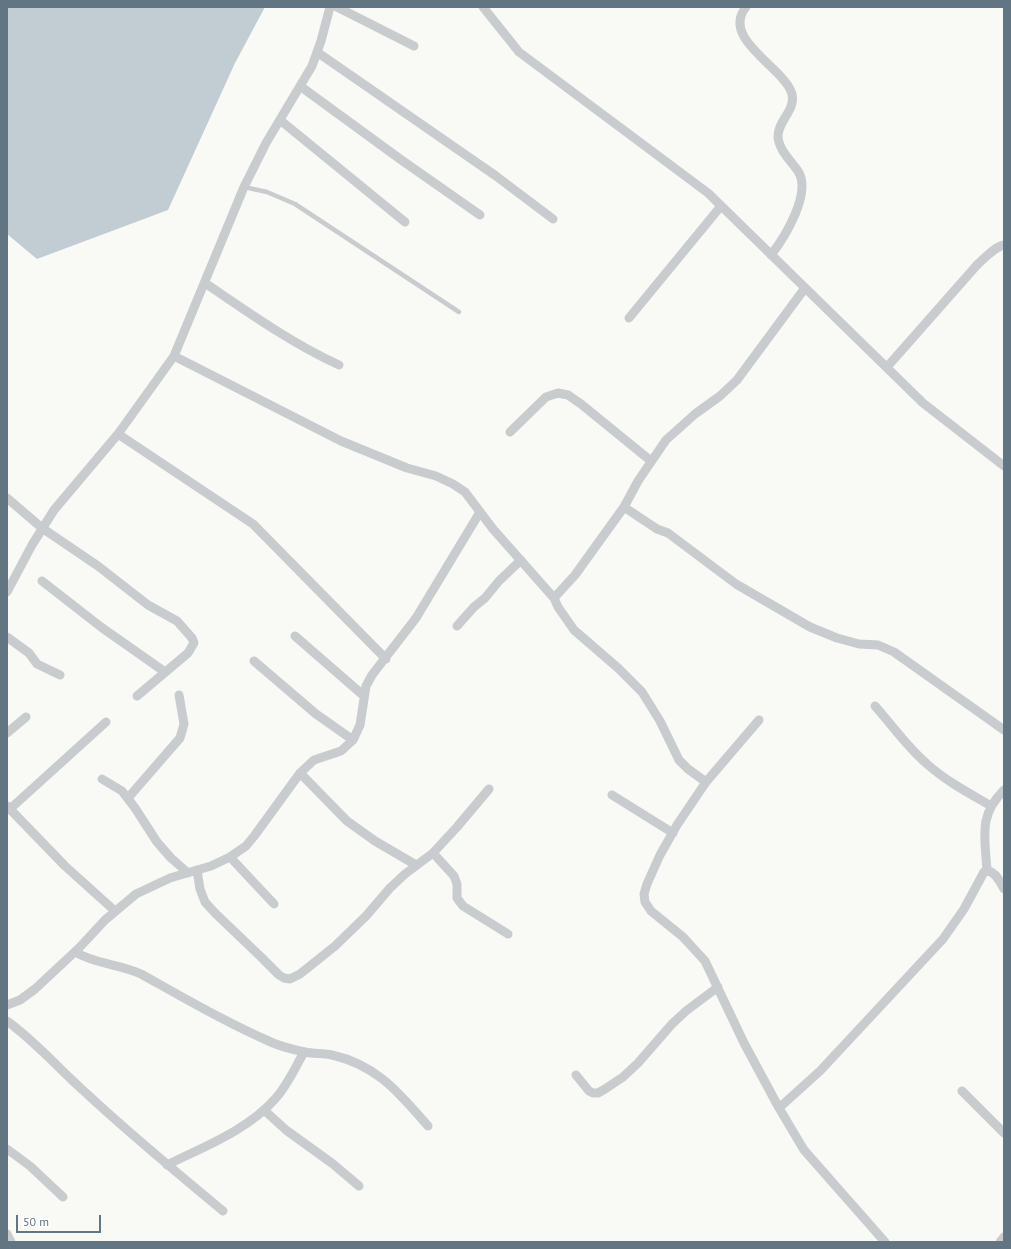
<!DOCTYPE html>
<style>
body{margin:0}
#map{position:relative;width:1011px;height:1249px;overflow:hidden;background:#f9f9f6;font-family:"PT Sans",sans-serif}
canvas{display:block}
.frame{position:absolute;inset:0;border:8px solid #617583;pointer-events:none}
.scale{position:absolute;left:16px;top:1215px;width:85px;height:18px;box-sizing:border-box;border:2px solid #617583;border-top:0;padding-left:5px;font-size:12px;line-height:14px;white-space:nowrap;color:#617583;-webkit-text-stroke:3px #fff;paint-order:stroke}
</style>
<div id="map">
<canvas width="1011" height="1249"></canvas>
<div class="frame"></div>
<div class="scale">50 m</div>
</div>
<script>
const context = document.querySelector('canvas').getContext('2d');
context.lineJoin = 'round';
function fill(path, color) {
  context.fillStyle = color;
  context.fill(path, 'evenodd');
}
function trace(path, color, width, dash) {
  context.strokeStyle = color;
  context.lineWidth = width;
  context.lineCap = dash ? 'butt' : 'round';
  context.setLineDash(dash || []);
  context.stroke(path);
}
const water = new Path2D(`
 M7,7H265L235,63L168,210L37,259L7,234Z`);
const service = new Path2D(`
 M244,187L267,192L295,204L459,312`);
const minor = new Path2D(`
 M337,7L414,46
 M483,7L519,52L708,193L923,403L1004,466
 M746,7C720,39 785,68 792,94C796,110 777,122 778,137C779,150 791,161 798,171C812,193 785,237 771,255
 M317,52L496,176L553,219
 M300,86L400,159L480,215
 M280,120L405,222
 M205,283C248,312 291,343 339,365
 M629,318L721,206
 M174,356L341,441L407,468L436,476L453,484L465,492L493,529L554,598L558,607L574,630L618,668L642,692L660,721L679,760L688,769L706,782
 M887,367L977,265C985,258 994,247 1004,245
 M510,432L546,397L558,393L568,395L581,404L651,461
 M118,434L253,524L386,659
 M7,498L42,528L98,566L148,605L177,621L192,638L194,643L188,653L137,696
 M624,507L657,529L668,533L736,584L810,627L837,638L859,644L878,645L894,652L1004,730
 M42,581L101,627L165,672
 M7,592L32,545L54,510L118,434L174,356L244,187L266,143L312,66L321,41L330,7
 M554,598L575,575L624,507L638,481L666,440L695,414L720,396L737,380L805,288
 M457,626L474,607L485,598L499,581L521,560
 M295,636L364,696
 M7,637L29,653L37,664L60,675
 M254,661L316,714L353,740
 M875,706C892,725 907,747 927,764C946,781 969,793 991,806
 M759,720L706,782L677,825L660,855L647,884L644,894L645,902L651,911L683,937L705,961L744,1043L779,1108L804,1150L885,1242
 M7,733L26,717
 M300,773L347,821L375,841L416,865
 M102,779L122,791L135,808L157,842L171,858L188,873
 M612,795L673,833
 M128,798L180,738L184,724L179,695
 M7,806L65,866L115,911
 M10,809L106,722
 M433,853L454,876L457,884V898L463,906L508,934
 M230,857L274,904
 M197,870L200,889L205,902L215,913L261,957L279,975L284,978L290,979L300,974L335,946L366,916L390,888L405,874L433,853L457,827L489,789
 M987,871C985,837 978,816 1004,790
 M75,952C95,964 119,964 141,974C184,998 227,1023 273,1043C283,1047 295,1050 305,1052C314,1054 323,1053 332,1055C377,1065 399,1093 428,1126
 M7,1005L20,1000L35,989L79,948L105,920L136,894L170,878L211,866L230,857L246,846L255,835L300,773L314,760L341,751L353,740L360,725L366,686L372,675L416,618L480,512
 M7,1021C36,1042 59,1069 86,1093C130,1134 176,1172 223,1211
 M576,1075L589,1091L593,1093H598L605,1089L623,1077L638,1063L672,1024L686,1011L718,987
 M962,1091L1004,1133
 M779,1108L820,1071L943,939L964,909L984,872L989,871C997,874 1000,882 1004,889
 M264,1110L286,1130L333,1164L359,1186
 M7,1149L30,1166L63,1197
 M167,1165C203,1147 248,1130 275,1099C287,1086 295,1068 304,1052
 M7,1234L11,1242
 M1000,1242L1004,1237`);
fill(water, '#c1cdd2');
trace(service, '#c8cccf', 4.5);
trace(minor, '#c8cccf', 9);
</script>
